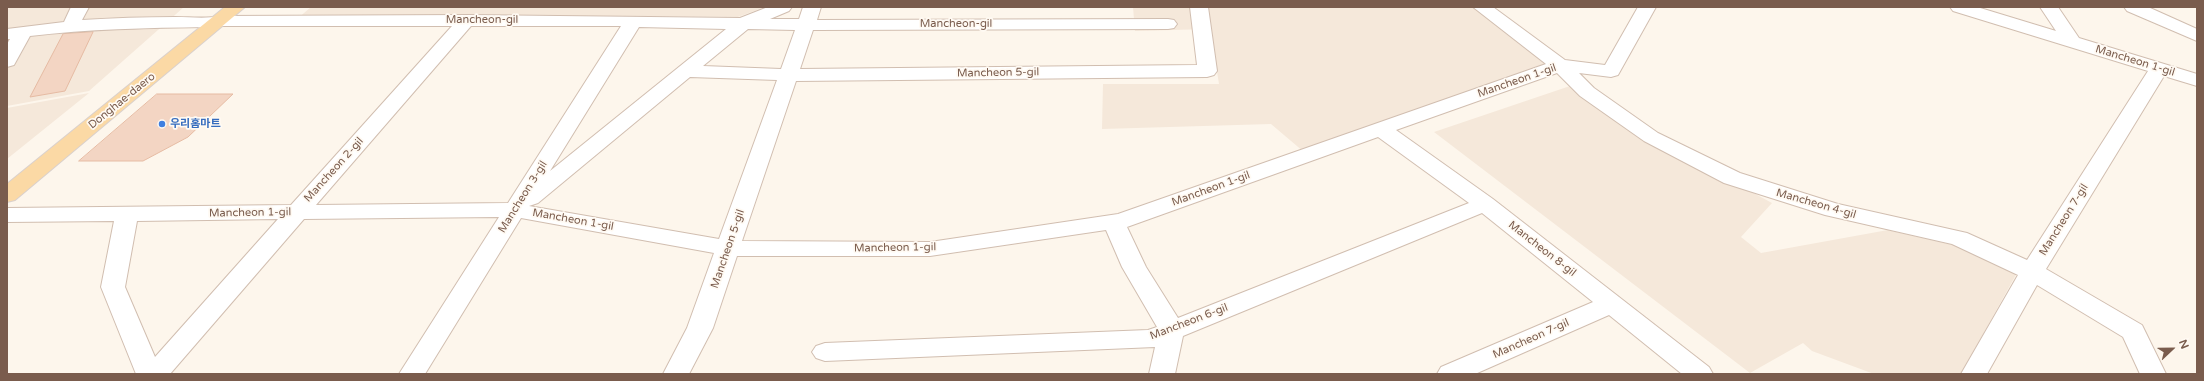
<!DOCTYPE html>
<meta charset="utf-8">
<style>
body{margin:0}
#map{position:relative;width:2204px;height:381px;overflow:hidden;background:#fdf6ec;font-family:"Varela Round",sans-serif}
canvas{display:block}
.frame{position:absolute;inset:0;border:8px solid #7a5c4d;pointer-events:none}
.north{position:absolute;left:2152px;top:329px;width:40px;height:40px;-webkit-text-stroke:3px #fffaf3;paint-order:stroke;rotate:68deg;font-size:11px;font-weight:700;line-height:16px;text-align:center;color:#7a5c4d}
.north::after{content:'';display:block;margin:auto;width:14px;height:18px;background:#7a5c4d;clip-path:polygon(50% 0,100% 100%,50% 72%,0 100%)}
</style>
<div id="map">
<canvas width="2204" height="381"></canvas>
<div class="frame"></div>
<div class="north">N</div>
</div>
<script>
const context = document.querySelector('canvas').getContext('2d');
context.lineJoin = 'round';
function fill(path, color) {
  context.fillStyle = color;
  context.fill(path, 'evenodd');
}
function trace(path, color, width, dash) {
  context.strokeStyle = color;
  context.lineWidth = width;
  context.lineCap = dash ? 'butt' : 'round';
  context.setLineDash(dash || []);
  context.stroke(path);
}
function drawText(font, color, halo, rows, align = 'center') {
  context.font = font + ' "Varela Round","Noto Sans KR",sans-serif';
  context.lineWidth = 3.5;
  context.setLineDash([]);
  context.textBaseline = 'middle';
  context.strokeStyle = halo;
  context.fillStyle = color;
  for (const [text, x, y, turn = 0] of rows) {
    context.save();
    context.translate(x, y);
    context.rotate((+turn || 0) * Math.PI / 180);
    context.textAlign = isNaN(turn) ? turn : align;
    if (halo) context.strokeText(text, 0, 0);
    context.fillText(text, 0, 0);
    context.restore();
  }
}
const residential = new Path2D(`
 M7,7H184L89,91L7,106Z
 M311,7H765L738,17L638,16L297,19Z
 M1133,7H1474L1549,63L1304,152L1271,124L1102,129L1103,84H1219L1210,29L1135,31Z
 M1570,86L1597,105L1602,111L1772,203L1741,237L1761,253L1888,230L1958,246L2018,271L1961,374H1874L1812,351L1803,343L1750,373L1434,132Z
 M89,93L7,159V108Z`);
const building = new Path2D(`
 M93,32L65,91L30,97L63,34Z
 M157,94H233L188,137L143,161H79Z`);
const street = new Path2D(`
 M71,7H89L82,20C113,18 144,17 175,17C190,17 207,19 220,16L467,15L740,18L768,7H792L789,11L770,19H799L803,7H821L817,20L1168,19L1174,20L1177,24L1174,28L1168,29L813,30L800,69L1197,65L1190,7H1208L1217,71L1214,75L1207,77L796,81L742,241L930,242L1118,214L1546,64L1473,7H1493L1565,60L1605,65L1638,7H1656L1618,75L1611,77L1579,73L1594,88L1658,133L1740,173L1838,204L1967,233L2027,260L2148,71L1953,11L1950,7H1977L2056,31L2040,7H2058L2079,38L2197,74V86L2164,76L2046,269L2142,325L2166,374H2140L2123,337L2037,285L1987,374H1961L2018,275L1952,244L1825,215L1724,183L1644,141L1580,96L1557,73L1396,130L1493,199L1709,367L1713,374H1682L1609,315L1475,374H1437L1441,367L1593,302L1482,213L1183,336L1175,374H1149L1155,347L825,361L816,358L812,352L816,346L825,343L1148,330L1157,327L1122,267L1106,230L930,256H737L713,328L689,374H663L687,328L714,253L521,218L425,374H399L499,217L304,219L170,374H136L101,287L114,221L7,222V208L291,205L452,26H220L213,24L206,27C147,28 88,29 30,36L14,65L7,67V44L10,39H7V29L64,22ZM471,26H621L508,203L316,205ZM639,27L726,29L550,171ZM748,29L795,30L781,69L703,66ZM690,77L777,80L719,239L529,206L538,203ZM1378,137L1469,203L1178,318L1146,267L1127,227ZM278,219L155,357L125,287L137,221Z
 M2124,7H2148L2197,29V41L2127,11Z`);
const primary = new Path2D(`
 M225,7H245L15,200L7,202V184Z`);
const markers = [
 [162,124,4,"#3f7fe0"]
];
const streetNames = [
 ["Mancheon-gil",482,20],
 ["Mancheon-gil",956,24],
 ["Mancheon 1-gil",2135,61,17],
 ["Mancheon 5-gil",998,73,-1],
 ["Mancheon 1-gil",1517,81,-19],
 ["Donghae-daero",122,101,-39],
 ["Mancheon 2-gil",334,170,-48],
 ["Mancheon 1-gil",1211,189,-20],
 ["Mancheon 3-gil",523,197,-58],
 ["Mancheon 4-gil",1816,204,16],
 ["Mancheon 1-gil",250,213,-1],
 ["Mancheon 1-gil",573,220,10],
 ["Mancheon 7-gil",2064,220,-58],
 ["Mancheon 1-gil",895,248,-1],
 ["Mancheon 5-gil",728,249,-71],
 ["Mancheon 8-gil",1542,249,38],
 ["Mancheon 6-gil",1189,322,-21],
 ["Mancheon 7-gil",1531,339,-24]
];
const shopNames = [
 ["우리홈마트",170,124]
];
fill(residential, '#f5e8da');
fill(building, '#f3d5c3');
trace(building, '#e6bba3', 1);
trace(street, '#d1beb0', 2);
trace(primary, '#dad1cd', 2);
fill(street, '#fff');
fill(primary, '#fbd9a5');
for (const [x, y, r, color] of markers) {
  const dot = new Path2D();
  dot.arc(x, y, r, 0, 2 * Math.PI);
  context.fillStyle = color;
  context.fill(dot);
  trace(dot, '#fffaf3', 1.5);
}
drawText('11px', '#7a5c4d', '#fffaf3', streetNames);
drawText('bold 11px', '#366cbe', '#fffaf3', shopNames, 'left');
</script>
